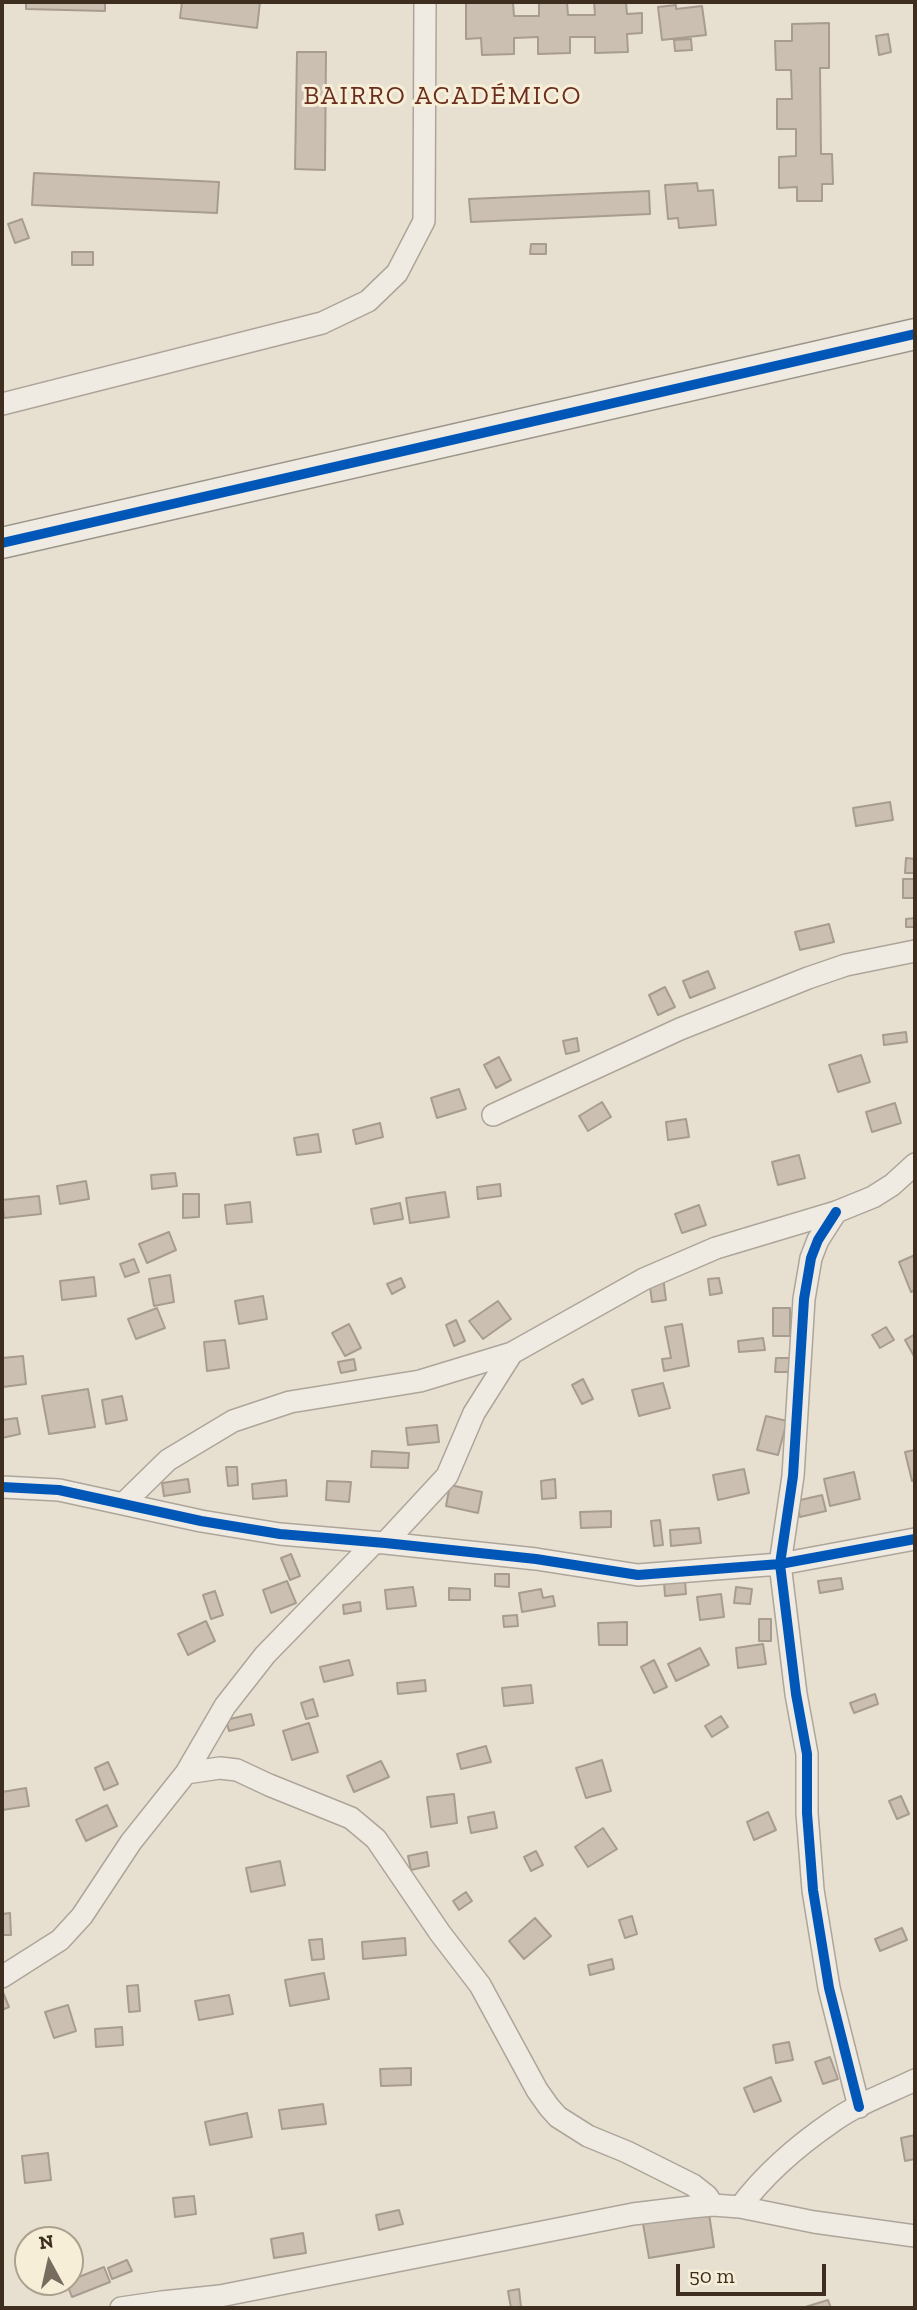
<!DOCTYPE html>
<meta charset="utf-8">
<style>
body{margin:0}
#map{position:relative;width:917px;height:2310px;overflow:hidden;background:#e7e0d1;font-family:"Zilla Slab",serif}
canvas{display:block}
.frame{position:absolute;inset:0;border:4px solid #3d2e20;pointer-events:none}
.north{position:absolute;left:14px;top:2226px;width:70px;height:70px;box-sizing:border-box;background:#f7eed8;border:2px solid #ada18e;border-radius:50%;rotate:352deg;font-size:19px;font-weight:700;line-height:28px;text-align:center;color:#3d2e20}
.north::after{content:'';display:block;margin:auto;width:24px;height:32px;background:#786c5e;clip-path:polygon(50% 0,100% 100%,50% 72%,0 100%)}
.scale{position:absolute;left:676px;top:2264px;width:150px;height:32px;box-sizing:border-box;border:4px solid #3d2e20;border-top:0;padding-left:9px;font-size:21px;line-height:24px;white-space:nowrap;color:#3d2e20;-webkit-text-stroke:5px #f7eed8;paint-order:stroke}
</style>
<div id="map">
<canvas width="917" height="2310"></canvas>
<div class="frame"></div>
<div class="north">N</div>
<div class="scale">50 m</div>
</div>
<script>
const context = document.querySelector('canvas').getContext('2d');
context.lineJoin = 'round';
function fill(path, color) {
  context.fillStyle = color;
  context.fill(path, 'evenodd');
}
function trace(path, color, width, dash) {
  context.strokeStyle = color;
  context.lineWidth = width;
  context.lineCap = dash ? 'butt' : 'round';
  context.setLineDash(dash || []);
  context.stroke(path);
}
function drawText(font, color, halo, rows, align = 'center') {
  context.font = font + ' "Zilla Slab",serif';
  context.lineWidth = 6;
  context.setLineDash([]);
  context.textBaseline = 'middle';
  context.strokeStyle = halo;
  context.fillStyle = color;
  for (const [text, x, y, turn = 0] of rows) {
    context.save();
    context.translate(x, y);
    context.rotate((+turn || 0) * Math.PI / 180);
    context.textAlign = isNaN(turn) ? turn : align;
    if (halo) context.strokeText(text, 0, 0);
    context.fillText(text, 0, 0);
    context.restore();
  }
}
const building = new Path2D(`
 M26,2H105V11L26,9Z
 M182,2H260L257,28L180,18Z
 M513,2L514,16H539V2H567L568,15H595L594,2H626L627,14L642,13V33L627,34L628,52L595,53V37H570V53L538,54V37L514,38V54L482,55L481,38L466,39V3Z
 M676,5V9L702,6L706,35L662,40L658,7Z
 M829,23V68H820L821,154H832L833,184H822V201H797V187L779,188V157L796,156V129H777V99H792L791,70H776L775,41H792V24Z
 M888,34L891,52L879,55L876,36Z
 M691,39L692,50L675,51L674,40Z
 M297,52H326L325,170L295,169Z
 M34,173L219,182L217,213L32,205Z
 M697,183L698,191L713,190L716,225L679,228L678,218L668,219L665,185Z
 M649,191L650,214L471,222L469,199Z
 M22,219L29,238L15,243L8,224Z
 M531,244H546V254H530Z
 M72,252H93V265H72Z
 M890,802L893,820L856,826L853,808Z
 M906,858L915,859V873H905Z
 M903,879H915V898H903Z
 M915,918V927H906V919Z
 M829,924L834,942L800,950L795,932Z
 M708,971L715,988L690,998L683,981Z
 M665,987L675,1007L658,1015L649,995Z
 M906,1032L907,1042L884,1045L883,1035Z
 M577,1038L579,1051L566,1054L563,1041Z
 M861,1055L870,1082L838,1092L829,1065Z
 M499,1057L511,1080L496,1088L484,1065Z
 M459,1089L466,1109L437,1118L431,1098Z
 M602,1102L611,1117L588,1131L579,1116Z
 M895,1103L901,1123L872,1132L866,1112Z
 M686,1119L689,1137L668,1140L666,1122Z
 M380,1123L383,1137L356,1144L353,1130Z
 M318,1134L321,1152L297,1155L294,1138Z
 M799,1155L805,1178L778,1185L772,1162Z
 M175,1173L177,1186L152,1189L151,1175Z
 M86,1181L89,1199L60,1204L57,1186Z
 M500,1184L501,1196L478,1199L477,1187Z
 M445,1192L449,1217L410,1223L406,1198Z
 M183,1194H199V1217L183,1218Z
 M39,1196L41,1214L4,1218L2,1200Z
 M250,1202L252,1222L227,1224L225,1205Z
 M400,1203L403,1219L374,1224L371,1209Z
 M699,1205L706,1225L682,1233L675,1214Z
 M169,1232L176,1250L147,1263L139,1244Z
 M915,1255V1290L911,1292L899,1262Z
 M134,1259L139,1272L125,1277L120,1264Z
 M170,1275L174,1302L154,1306L149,1279Z
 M94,1277L96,1296L62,1300L60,1281Z
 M663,1277L666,1300L652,1302L649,1279Z
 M401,1278L405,1287L392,1294L387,1284Z
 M719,1278L722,1293L710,1295L708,1279Z
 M263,1296L267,1319L239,1324L235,1301Z
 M498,1301L511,1319L483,1339L469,1321Z
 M157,1308L165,1328L136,1339L128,1319Z
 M773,1308H790V1336H773Z
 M456,1320L465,1341L454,1346L446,1325Z
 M349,1324L361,1348L345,1356L332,1333Z
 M682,1324L689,1366L664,1371L662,1359L671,1358L665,1327Z
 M886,1327L894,1340L880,1348L872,1335Z
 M915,1334V1358L905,1340Z
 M763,1338L765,1350L739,1352L738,1341Z
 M225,1340L229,1368L207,1371L204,1342Z
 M23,1356L26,1384L3,1387L2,1358Z
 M776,1358H791L790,1372H775Z
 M354,1359L356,1370L341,1373L338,1362Z
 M583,1379L593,1399L582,1404L572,1385Z
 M663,1383L670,1408L639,1416L632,1390Z
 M88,1389L95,1427L49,1434L42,1396Z
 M122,1396L127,1420L106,1424L102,1400Z
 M766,1416L787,1421L778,1455L757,1450Z
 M17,1418L20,1434L2,1438V1420Z
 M437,1425L439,1442L408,1445L406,1428Z
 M915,1450V1480L912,1481L905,1452Z
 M372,1451L409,1453L408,1468L371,1467Z
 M226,1467H237L238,1485L228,1486Z
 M744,1469L749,1493L718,1500L713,1475Z
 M854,1472L860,1499L830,1506L824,1479Z
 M188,1479L190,1492L164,1496L162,1483Z
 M555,1479L556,1498L542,1499L541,1481Z
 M286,1480L287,1496L253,1499L252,1484Z
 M327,1481L351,1482L349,1502L326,1500Z
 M450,1485L482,1492L478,1513L446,1506Z
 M822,1495L826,1511L800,1517L796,1501Z
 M611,1511V1527L581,1528L580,1512Z
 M660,1520L663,1545L654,1546L651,1521Z
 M699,1528L701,1543L671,1546L670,1530Z
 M291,1554L300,1576L290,1580L281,1558Z
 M495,1574H509V1587L495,1586Z
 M841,1578L843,1589L820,1593L818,1581Z
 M685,1580L686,1594L665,1596L664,1582Z
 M287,1581L296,1603L271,1613L263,1590Z
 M413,1587L416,1606L387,1609L385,1590Z
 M736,1587L752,1589L750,1604L734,1603Z
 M449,1588L470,1589V1600H449Z
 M541,1589L543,1598L553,1596L555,1606L522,1612L519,1593Z
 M215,1591L223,1615L211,1619L203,1595Z
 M721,1594L724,1617L700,1620L697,1597Z
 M360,1602L361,1611L344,1614L343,1605Z
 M517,1615L518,1626L504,1627L503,1616Z
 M759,1619H771V1641H759Z
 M206,1621L215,1641L188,1655L178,1634Z
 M627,1622V1645H599L598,1623Z
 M763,1644L766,1664L738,1668L736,1648Z
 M700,1648L709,1665L676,1681L668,1664Z
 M349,1660L353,1675L324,1682L320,1667Z
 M654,1660L667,1687L654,1693L641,1667Z
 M425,1680L426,1691L398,1694L397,1683Z
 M531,1685L533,1703L504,1706L502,1688Z
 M875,1694L878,1704L854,1713L850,1703Z
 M313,1699L318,1716L306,1719L301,1703Z
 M251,1714L254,1725L229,1731L226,1720Z
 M721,1716L728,1727L712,1737L705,1726Z
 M309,1723L318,1752L292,1760L283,1731Z
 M486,1746L491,1762L461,1769L457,1754Z
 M602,1760L611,1791L586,1798L576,1768Z
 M381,1761L389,1777L354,1792L347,1776Z
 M108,1762L118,1784L104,1790L95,1768Z
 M26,1788L29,1806L2,1810V1792Z
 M454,1794L457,1823L431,1827L427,1797Z
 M901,1796L909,1814L897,1819L889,1801Z
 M107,1805L117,1826L86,1841L76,1820Z
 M494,1812L497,1828L471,1833L468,1817Z
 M768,1812L776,1830L754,1840L747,1822Z
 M603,1828L617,1849L588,1867L575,1847Z
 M536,1851L543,1865L531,1871L524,1857Z
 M427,1852L429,1866L411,1870L408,1856Z
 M280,1861L285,1885L251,1892L246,1868Z
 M466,1892L472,1901L459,1910L453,1901Z
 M10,1913L11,1935H2V1914Z
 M632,1916L637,1934L625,1938L619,1920Z
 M535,1918L551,1936L524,1959L509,1941Z
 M902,1928L907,1940L880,1951L875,1939Z
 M405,1938L406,1955L363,1959L362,1942Z
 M322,1939L324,1959L312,1960L309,1940Z
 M612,1959L614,1969L590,1975L588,1965Z
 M324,1973L329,1999L290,2006L285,1980Z
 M138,1985L140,2011L129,2012L127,1986Z
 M2,1990L9,2007L2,2010Z
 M229,1995L233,2014L199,2020L195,2001Z
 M68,2005L76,2031L54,2038L45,2012Z
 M122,2027L123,2045L96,2047L95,2029Z
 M789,2042L793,2060L776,2063L773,2045Z
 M830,2057L838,2079L823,2084L815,2062Z
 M411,2068V2085L381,2086L380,2069Z
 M771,2077L781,2101L754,2112L744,2088Z
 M323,2104L326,2124L282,2129L279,2110Z
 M247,2113L252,2137L210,2145L205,2122Z
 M915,2135V2159L905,2161L901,2138Z
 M48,2153L51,2180L25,2183L22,2156Z
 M194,2196L196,2214L175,2217L173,2198Z
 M708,2207L714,2247L649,2258L642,2218Z
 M399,2210L403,2224L379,2230L376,2215Z
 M303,2233L306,2253L274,2258L271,2239Z
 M127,2260L132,2271L112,2279L108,2268Z
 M104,2267L110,2282L72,2297L66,2282Z
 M519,2289L521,2307L511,2308L508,2291Z
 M828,2300L831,2308H802Z`);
const street = new Path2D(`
 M2,404L322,323L368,301L397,273L424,221L425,2
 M493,1115L680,1029L808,978L846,965L915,951
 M836,1212L818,1240L811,1258L804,1299L793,1476L780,1564L796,1694L807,1754V1813L813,1890L829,1988L859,2107
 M2,1487L59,1490L201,1521L280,1534L385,1543L536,1559L638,1575L780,1564L915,1539
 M124,1503L168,1460L233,1421L290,1402L420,1381L512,1353L644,1279L716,1248L836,1212L873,1197L892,1185L915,1164
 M385,1543L447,1476L474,1413L512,1353
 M186,1773L220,1768L237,1770L269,1785L351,1818L376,1839L440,1933L480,1985L537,2090L549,2107L558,2117L588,2136L627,2152L693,2185L707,2196L713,2205
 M2,1977L60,1940L82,1916L131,1842L186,1773L225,1706L265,1655L374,1543
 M740,2207C765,2174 797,2146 832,2122C857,2104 888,2093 915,2080
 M121,2308L162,2302L220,2296L633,2214L691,2207L713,2205L740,2207L814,2222L915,2236`);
const secondary = new Path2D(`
 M2,543L915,334`);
const cycleway = new Path2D(`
 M2,543L915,334
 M836,1212L818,1240L811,1258L804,1299L793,1476L780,1564L796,1694L807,1754V1813L813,1890L829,1988L859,2107
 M2,1487L59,1490L201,1521L280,1534L385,1543L536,1559L638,1575L780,1564L915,1539`);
const neighbourhoodNames = [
 ["BAIRRO ACADÉMICO",443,97]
];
fill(building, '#cbbfb2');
trace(building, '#a89c90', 2);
trace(street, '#ada599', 24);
trace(secondary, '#9c958a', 33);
trace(street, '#efebe3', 21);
trace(secondary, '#efebe3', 30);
trace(cycleway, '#0057b8', 10);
context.letterSpacing = '2px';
drawText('26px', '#6b2e1e', '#f7eed8', neighbourhoodNames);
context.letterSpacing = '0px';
</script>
